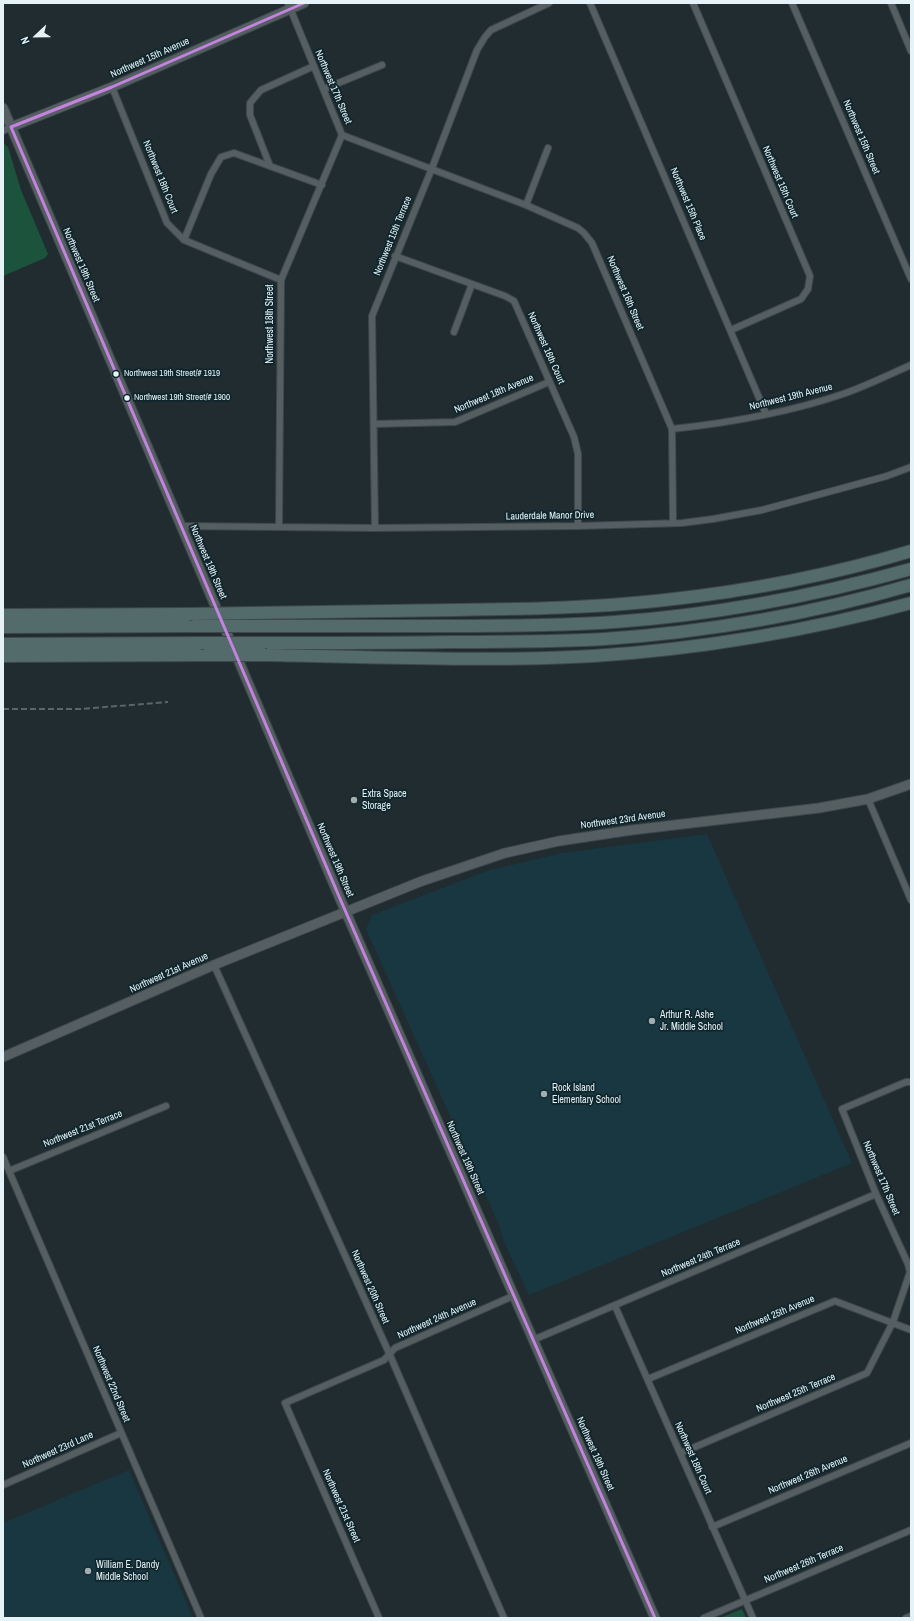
<!DOCTYPE html>
<style>
body{margin:0}
#map{position:relative;width:914px;height:1621px;overflow:hidden;background:#202c30;font-family:"Archivo Narrow",sans-serif}
canvas{display:block}
.frame{position:absolute;inset:0;border:4px solid #e5f2f7;pointer-events:none}
.north{position:absolute;left:16px;top:16px;width:40px;height:40px;-webkit-text-stroke:3px #0f262c;paint-order:stroke;rotate:248deg;font-size:11px;font-weight:700;line-height:16px;text-align:center;color:#e5f2f7}
.north::after{content:'';display:block;margin:auto;width:14px;height:18px;background:#e5f2f7;clip-path:polygon(50% 0,100% 100%,50% 72%,0 100%)}
</style>
<div id="map">
<canvas width="914" height="1621"></canvas>
<div class="frame"></div>
<div class="north">N</div>
</div>
<script>
const context = document.querySelector('canvas').getContext('2d');
context.lineJoin = 'round';
function fill(path, color) {
  context.fillStyle = color;
  context.fill(path, 'evenodd');
}
function trace(path, color, width, dash) {
  context.strokeStyle = color;
  context.lineWidth = width;
  context.lineCap = dash ? 'butt' : 'round';
  context.setLineDash(dash || []);
  context.stroke(path);
}
function drawText(font, color, halo, rows, align = 'center') {
  context.font = font + ' "Archivo Narrow",sans-serif';
  context.lineWidth = 3.5;
  context.setLineDash([]);
  context.textBaseline = 'middle';
  context.strokeStyle = halo;
  context.fillStyle = color;
  for (const [text, x, y, turn = 0] of rows) {
    context.save();
    context.translate(x, y);
    context.rotate((+turn || 0) * Math.PI / 180);
    context.textAlign = isNaN(turn) ? turn : align;
    if (halo) context.strokeText(text, 0, 0);
    context.fillText(text, 0, 0);
    context.restore();
  }
}
const built = new Path2D(`
 M707,834L852,1163L529,1295L504,1242L499,1225L366,929L372,915L487,871L562,853Z
 M129,1470L193,1618H3V1523Z`);
const green = new Path2D(`
 M3,143L8,147L21,190L48,254L45,258L3,276Z
 M742,1609L746,1618H720Z`);
const street = new Path2D(`
 M288,3L342,135L526,205L578,228L584,233L592,243L672,429L673,523
 M590,3L766,414
 M693,3L810,276L808,289L801,299L731,330
 M792,3L911,279
 M891,3L911,51
 M112,87L167,223L184,240L281,280
 M324,89L382,65
 M3,131L11,127
 M270,166L250,115V103L261,90L314,66
 M526,205L548,148
 M184,240L211,174L221,157L234,153L322,185
 M395,256L505,296L514,301L574,437L578,454V526
 M454,332L472,284
 M374,424L455,422L549,382
 M672,429C728,423 790,412 843,394C866,386 888,375 911,365
 M181,526L375,528L578,526L682,523L713,519L762,510L887,476L911,467
 M279,527L281,280L342,135
 M375,528L372,316L432,168L477,50L485,37L491,30L549,3
 M868,799L911,900
 M214,965L389,1353L504,1618
 M3,1157L201,1618
 M9,1171L166,1106
 M615,1306L753,1618
 M533,1340L876,1194
 M648,1379L835,1301L911,1330
 M681,1453L867,1373L893,1322L910,1272L908,1264L876,1194L842,1109L906,1082H911
 M3,1485L121,1433
 M712,1527L911,1443
 M379,1618L285,1403L384,1360L395,1348L513,1296
 M704,1618L911,1530
 M906,1618L911,1616`);
const secondary = new Path2D(`
 M3,108L341,901L655,1618
 M11,127L112,87L304,3
 M3,1057L214,965L422,881L505,853L559,841L632,830L819,808L868,799L911,784`);
const highway = new Path2D(`
 M251,613C319,612 387,611 455,610C525,609 595,608 665,600C748,591 831,575 911,551
 M3,615L189,614
 M255,626C317,626 379,626 441,626C499,626 557,626 614,622C715,615 814,596 911,569
 M3,627L194,626
 M263,643C326,643 390,643 453,642C504,642 554,642 604,639C708,632 811,614 911,585
 M3,644L201,643
 M267,655C375,657 485,662 593,656C701,649 807,631 911,603
 M3,656L206,655`);
const rail = new Path2D(`
 M3,709H81L168,702`);
const highwayBridge = new Path2D(`
 M189,614L251,613
 M194,626H255
 M201,643H263
 M206,655H267`);
const bus1 = new Path2D(`
 M304,3L112,87L11,127L341,901L655,1618`);
const markers = [
 [116,374,3.5,"#e5f2f7"],
 [127,398,3.5,"#e5f2f7"],
 [354,800,4,"#a0adb1"],
 [652,1021,4,"#a0adb1"],
 [544,1094,4,"#a0adb1"],
 [88,1571,4,"#a0adb1"]
];
const busNames = [
 ["Northwest 19th Street/# 1919",124,374],
 ["Northwest 19th Street/# 1900",134,398]
];
const streetNames = [
 ["Northwest 15th Avenue",150,58,-24],
 ["Northwest 17th Street",333,87,67],
 ["Northwest 15th Street",861,137,67],
 ["Northwest 18th Court",160,177,68],
 ["Northwest 15th Court",780,182,67],
 ["Northwest 15th Place",688,204,67],
 ["Northwest 15th Terrace",393,236,-68],
 ["Northwest 19th Street",81,265,67],
 ["Northwest 16th Street",625,293,67],
 ["Northwest 18th Street",270,324,-90],
 ["Northwest 16th Court",546,348,66],
 ["Northwest 18th Avenue",494,394,-23],
 ["Northwest 19th Avenue",791,397,-14],
 ["Lauderdale Manor Drive",550,516,-1],
 ["Northwest 19th Street",208,562,67],
 ["Northwest 23rd Avenue",623,820,-8],
 ["Northwest 19th Street",335,860,67],
 ["Northwest 21st Avenue",169,973,-24],
 ["Northwest 21st Terrace",83,1129,-22],
 ["Northwest 19th Street",465,1158,66],
 ["Northwest 17th Street",881,1178,67],
 ["Northwest 24th Terrace",701,1258,-23],
 ["Northwest 20th Street",370,1287,66],
 ["Northwest 25th Avenue",775,1315,-23],
 ["Northwest 24th Avenue",437,1319,-24],
 ["Northwest 22nd Street",111,1384,67],
 ["Northwest 25th Terrace",796,1393,-23],
 ["Northwest 23rd Lane",58,1450,-24],
 ["Northwest 19th Street",595,1454,66],
 ["Northwest 18th Court",693,1458,66],
 ["Northwest 26th Avenue",808,1475,-23],
 ["Northwest 21st Street",341,1506,66],
 ["Northwest 26th Terrace",804,1564,-23]
];
const poiNames = [
 ["Extra Space",362,794],
 ["Storage",362,806],
 ["Arthur R. Ashe",660,1015],
 ["Jr. Middle School",660,1027],
 ["Rock Island",552,1088],
 ["Elementary School",552,1100],
 ["William E. Dandy",96,1565],
 ["Middle School",96,1577]
];
fill(built, '#193740');
fill(green, '#1c533c');
trace(street, '#3e484c', 8);
trace(secondary, '#3e484c', 11);
trace(highway, '#3e484c', 14);
trace(street, '#555e61', 6);
trace(secondary, '#555e61', 9);
trace(highway, '#546b6c', 12);
trace(rail, '#5c6669', 2, [6, 3]);
trace(highwayBridge, '#3e484c', 14, []);
trace(highwayBridge, '#546b6c', 12);
trace(bus1, '#c483df', 3);
for (const [x, y, r, color] of markers) {
  const dot = new Path2D();
  dot.arc(x, y, r, 0, 2 * Math.PI);
  context.fillStyle = color;
  context.fill(dot);
  trace(dot, '#0f262c', 1.5);
}
drawText('9px', '#e5f2f7', '#0f262c', busNames, 'left');
drawText('10px', '#e5f2f7', '#0f262c', streetNames);
drawText('10px', '#e5f2f7', '#0f262c', poiNames, 'left');
</script>
